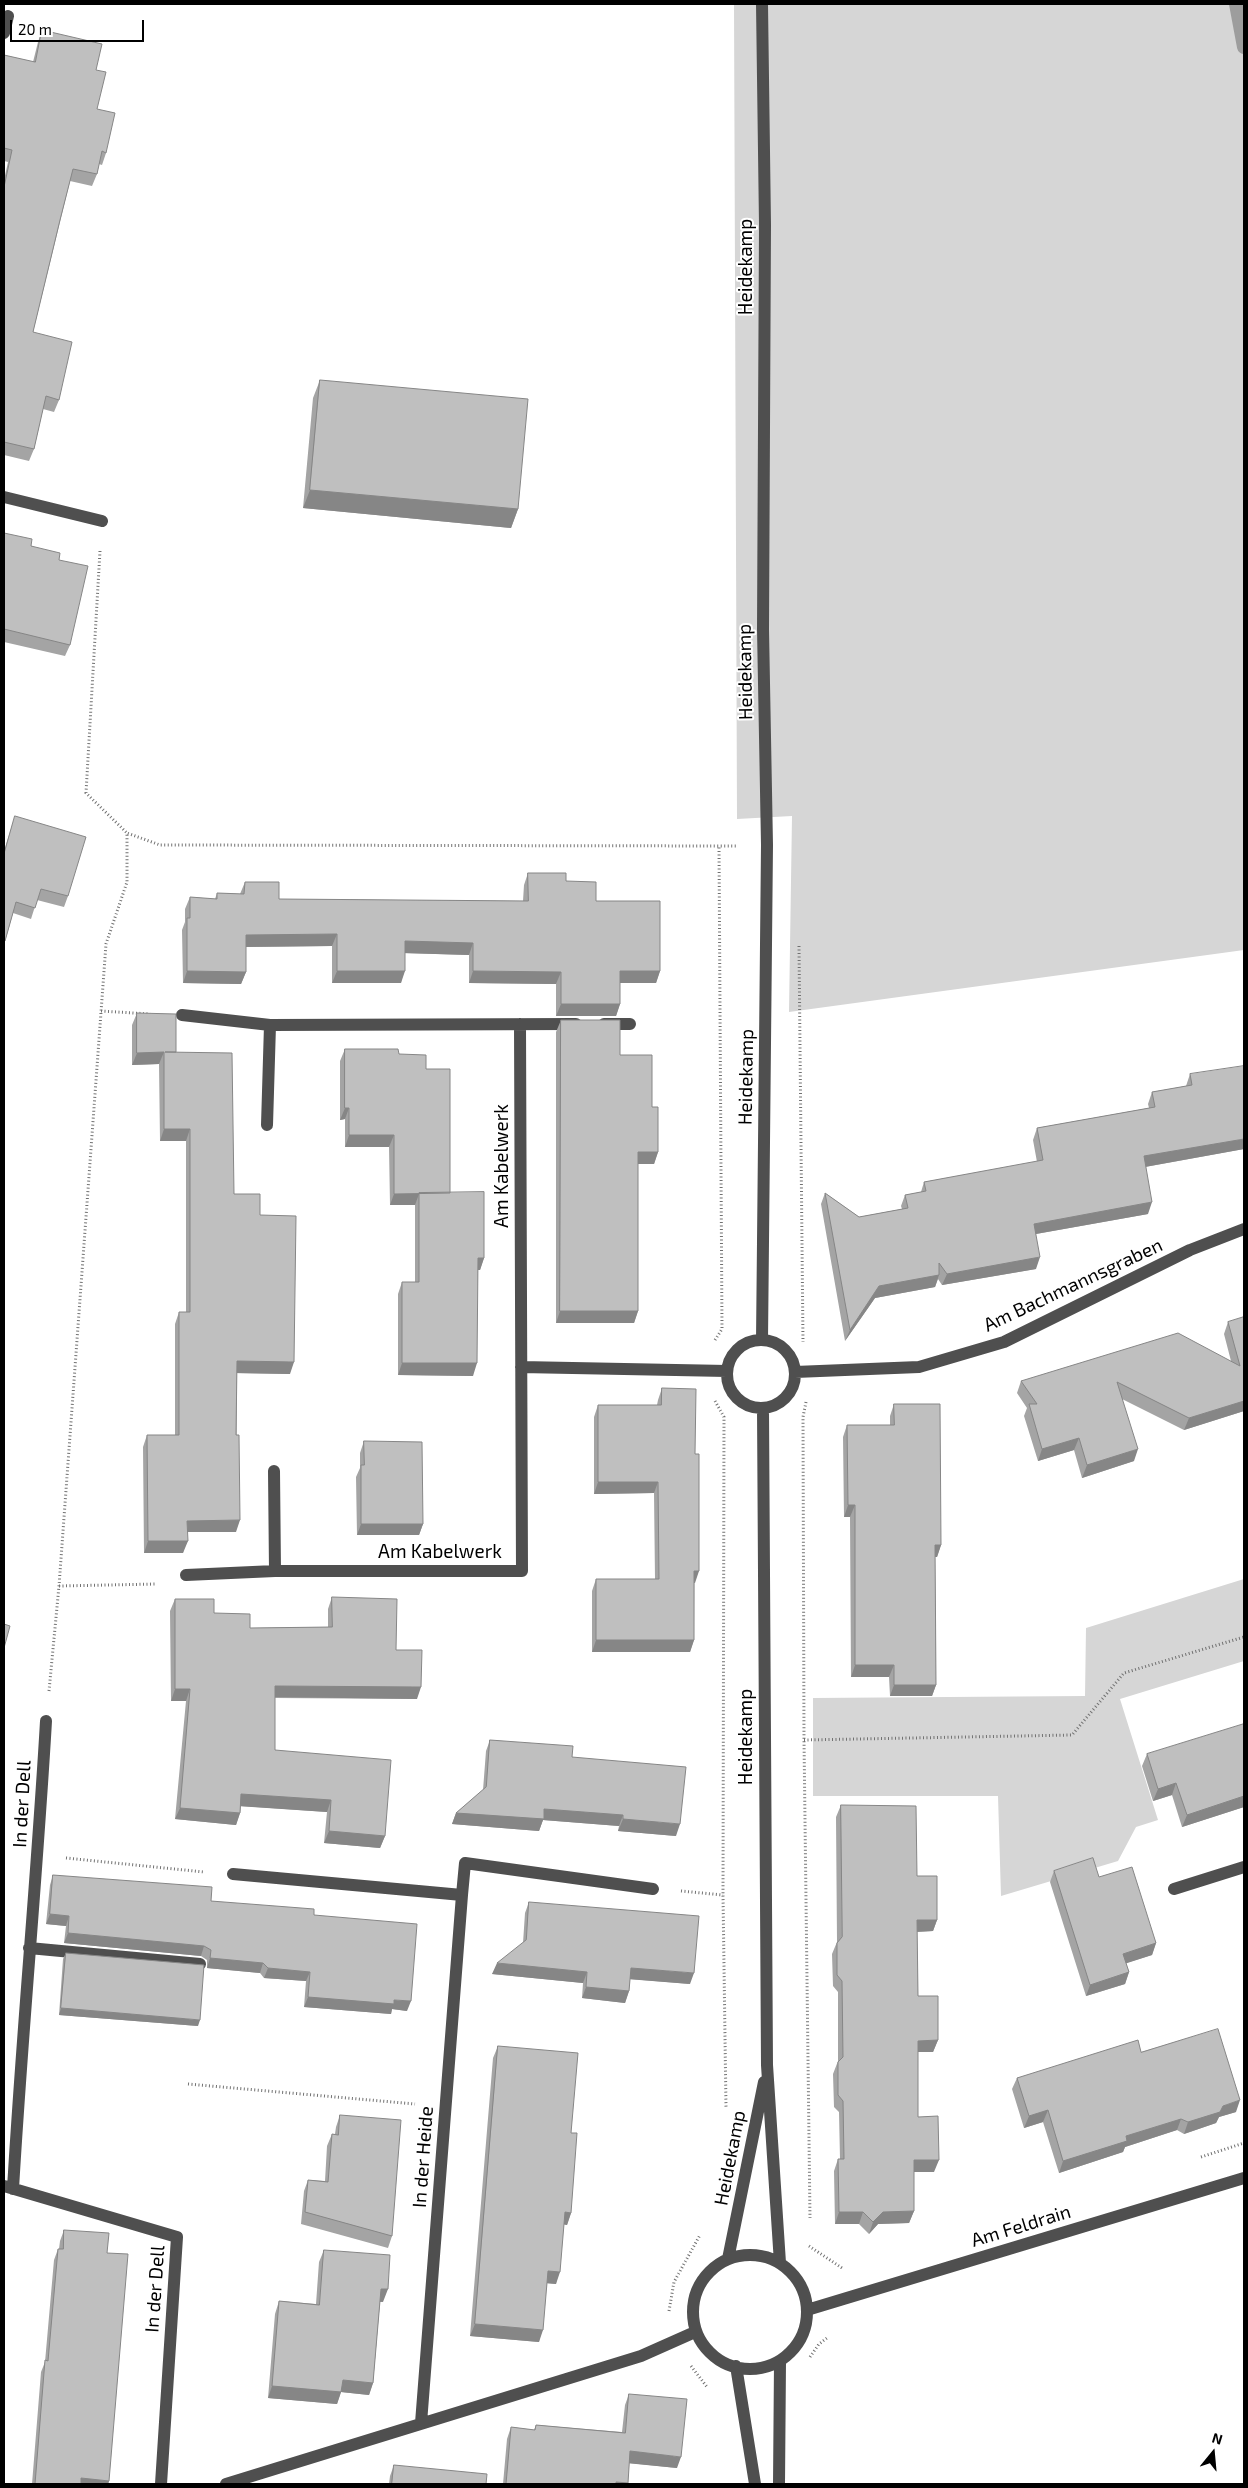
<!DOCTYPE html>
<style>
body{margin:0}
#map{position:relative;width:1248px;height:2488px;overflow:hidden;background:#fff;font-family:"Exo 2",sans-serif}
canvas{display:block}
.frame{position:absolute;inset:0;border:5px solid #000;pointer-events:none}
.north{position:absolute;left:1188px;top:2428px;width:50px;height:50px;-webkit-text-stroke:4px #fff;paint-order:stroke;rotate:17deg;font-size:14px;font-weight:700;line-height:20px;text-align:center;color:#000}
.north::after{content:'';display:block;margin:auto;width:18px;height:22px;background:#000;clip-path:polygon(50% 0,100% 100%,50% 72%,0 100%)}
.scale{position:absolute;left:10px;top:20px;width:134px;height:22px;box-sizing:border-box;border:2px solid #000;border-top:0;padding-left:6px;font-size:15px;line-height:18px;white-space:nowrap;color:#000;-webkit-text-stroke:4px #fff;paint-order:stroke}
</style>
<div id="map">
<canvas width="1248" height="2488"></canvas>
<div class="frame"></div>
<div class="north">N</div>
<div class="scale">20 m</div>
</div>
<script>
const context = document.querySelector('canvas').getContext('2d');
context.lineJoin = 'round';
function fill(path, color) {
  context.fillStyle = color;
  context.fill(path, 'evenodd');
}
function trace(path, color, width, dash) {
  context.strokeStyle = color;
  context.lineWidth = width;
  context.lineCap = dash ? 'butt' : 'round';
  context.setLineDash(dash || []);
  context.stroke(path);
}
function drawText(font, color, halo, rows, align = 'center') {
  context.font = font + ' "Exo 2",sans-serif';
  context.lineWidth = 4;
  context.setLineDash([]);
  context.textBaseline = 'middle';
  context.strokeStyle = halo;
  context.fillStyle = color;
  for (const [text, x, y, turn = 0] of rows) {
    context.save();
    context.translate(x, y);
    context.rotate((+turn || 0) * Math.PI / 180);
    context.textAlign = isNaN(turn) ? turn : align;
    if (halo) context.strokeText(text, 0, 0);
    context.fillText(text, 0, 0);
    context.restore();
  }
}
const green = new Path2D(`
 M734,4H1244V950L789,1012L792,816L737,819Z
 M1244,1579V1661L1120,1699L1158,1820L1136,1827L1118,1861L1001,1896L998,1796H813V1698L1085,1696L1086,1628Z`);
const stream = new Path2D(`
 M1236,4L1244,47`);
const path = new Path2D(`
 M100,551L86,793L127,833
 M799,946L803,1342
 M101,1011L150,1014
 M715,1340L722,1329L719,846
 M715,1401L724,1417L723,1895L726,2108
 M806,1402L803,1417L804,1740L810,2218
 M59,1586L157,1584
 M49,1691L59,1586L106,944L127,882V833L160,845L738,846
 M804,1740L1072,1735L1124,1673L1244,1637
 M66,1858L204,1872
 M681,1891L723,1895
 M188,2084L415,2104
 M1201,2157L1244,2143
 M809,2246L842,2268
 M669,2311L674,2282L700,2235
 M810,2357L819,2344L827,2338
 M691,2366L707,2387`);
const minor = new Path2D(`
 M762,4L765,225L763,629L767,845L762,1340
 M4,33L8,16
 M4,497L102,521
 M182,1015L270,1025L576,1024
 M604,1024H630
 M267,1125L270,1025
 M727 1374a34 34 0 1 1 68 0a34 34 0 1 1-68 0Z
 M521,1367L727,1371
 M795,1372L919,1367L1004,1342L1190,1250L1244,1229
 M763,1409L767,2065L780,2263
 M274,1471L275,1571
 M186,1575L275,1571H522L520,1024
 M233,1874L462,1895L465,1863L653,1889
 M1174,1889L1244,1867
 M29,1948L200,1964
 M4,2186L177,2237L161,2484
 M13,2189C22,2033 37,1877 46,1721
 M693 2312a57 57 0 1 1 114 0a57 57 0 1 1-114 0Z
 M728,2259L764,2082
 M807,2310L1244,2178
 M736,2366L755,2484
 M421,2423L462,1895
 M226,2484L641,2356L695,2332
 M779,2484L780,2362`);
const wall = new Path2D(`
 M42,30L96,70L97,109L106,153L102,165L99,164L97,174L92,186L70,181L33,332L59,400L54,412L43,409L34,449L29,461L4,455V180L8,162L4,161V55L33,62L38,42Z
 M320,380L518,509L511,528L303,508L313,398Z
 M4,533L59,560L70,645L65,656L4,642Z
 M15,816L68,896L64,907L37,900L31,919L13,913L4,945V851Z
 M528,873L566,881L596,901L660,971L656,983H620V1004L616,1016H556V984L469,983V955L405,953L401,983H332V946L246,947V972L241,984L183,983L182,930L185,922V909L190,897L215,899L217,893L240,894L245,882L279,899L523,901L524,885Z
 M137,1013L176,1052L234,1194L260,1215L290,1374L237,1373L236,1532H187L183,1553H144L143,1447L147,1435H175V1324L179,1312H186V1141H160L159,1064L132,1065V1025Z
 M561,1020L620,1055L652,1107L658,1152L654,1164H638V1311L634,1323H556V1032Z
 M345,1049L399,1054L426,1069L450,1193L484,1258L480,1270H478L473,1376L398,1375V1294L402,1282H415V1205H390L389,1147H345V1119L340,1120V1061Z
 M1190,1074L1244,1149L1145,1167L1148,1214L1036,1234V1269L942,1285L938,1279L935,1287L875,1298L845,1341L821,1204L825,1193L859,1217L902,1209L901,1206L905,1195L921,1192L924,1182L1037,1162L1033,1140L1037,1128L1149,1108L1148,1104L1152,1092L1186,1086Z
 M1244,1317V1411L1184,1430L1122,1399L1134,1461L1082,1478L1074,1450L1038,1461L1024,1416L1027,1408L1017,1393L1021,1381L1231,1361L1224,1334L1228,1322Z
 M662,1388L695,1454L694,1640L690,1652H592V1591L596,1579H655L654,1493L594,1494V1417L598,1405H657L658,1400Z
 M894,1404L941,1545L937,1557H935L936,1685L932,1696H890L889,1677H851L850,1517H844L843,1437L847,1425H890V1416Z
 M364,1441L423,1524L419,1535H357L356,1477L360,1468V1453Z
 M332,1597L396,1650L417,1699L275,1698V1750L385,1836L380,1848L324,1843L327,1812L241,1806L240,1813L236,1825L175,1819L186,1701H171L170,1611L175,1599L250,1628L328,1627V1609Z
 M1244,1724V1807L1182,1827L1172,1795L1153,1801L1142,1766L1147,1754Z
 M490,1740L572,1757L676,1836L618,1831L619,1826L543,1820L539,1831L452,1824L456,1813L483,1790L486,1751Z
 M841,1805L917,1876L937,1920L933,1931L917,1932L918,1996L938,2040L933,2052H918V2117L934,2172H914V2211L909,2223L878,2224L869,2234L859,2224H835L834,2171L838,2159H840L839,2112L834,2107L833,2074L838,2061V1992L833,1986L832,1954L837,1942L836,1817Z
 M1054,1871L1099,1877L1156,1943L1152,1955L1126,1963L1129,1972L1125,1984L1086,1996L1050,1882Z
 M53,1875L211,1901L314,1915L407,2011L392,2009L391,2014L304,2007L306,1981L264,1978L260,1973L207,1968V1960L201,1956L64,1943L66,1926L46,1924L50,1885Z
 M529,1902L690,1984L630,1979L629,1991L625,2003L582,1998L583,1983L492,1974L523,1943L525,1913Z
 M66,1953L198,2026L59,2015L63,1959Z
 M498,2046L571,2133V2213L567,2225L564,2224L556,2284L547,2283L539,2342L470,2336L493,2058Z
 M1141,2052L1236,2112L1219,2117L1216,2123L1184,2134L1177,2130L1125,2147L1123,2152L1059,2173L1043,2122L1024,2128L1012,2089L1017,2078Z
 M340,2115L392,2236L388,2248L301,2224L304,2191L308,2180L325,2181L327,2146L332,2134H335L336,2127Z
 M64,2230L107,2253L109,2481L108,2484H32L41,2372L45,2362L54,2260L58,2249H59L60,2241Z
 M324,2250L383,2302H380L373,2383L369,2395L341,2392L337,2404L268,2398L275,2314L279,2301L316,2304L319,2262Z
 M629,2394L677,2468L629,2463L627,2484H503L507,2439L511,2427L534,2430L536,2425L622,2432L625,2405Z
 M394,2465L486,2484H389L390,2476Z`);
const shadedWall = new Path2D(`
 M310,490L518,509L511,528L303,508Z
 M337,934L332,946L241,947L246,935Z
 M405,941L473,943L469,955L401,953Z
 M187,971L246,972L241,984L183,983Z
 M337,971H405L401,983H332Z
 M473,971L561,972L556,984L469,983Z
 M620,971H660L656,983H616Z
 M561,1004H620L616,1016H556Z
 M164,1052L159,1064L132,1065L137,1053Z
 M345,1108H349L345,1119L340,1120Z
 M164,1129H190L186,1141H160Z
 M349,1135H394L389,1147H345Z
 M1244,1139V1149L1139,1168L1144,1156Z
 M638,1152H658L654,1164H633Z
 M394,1194H419L415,1205H390Z
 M1152,1202L1148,1214L1030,1235L1034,1224Z
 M1040,1257L1036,1269L942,1285L947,1274Z
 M478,1258H484L480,1270H474Z
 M939,1275L935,1287L875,1298L845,1341L850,1330L879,1286Z
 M560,1311H638L634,1323H556Z
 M237,1361L294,1362L290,1374L232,1373Z
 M402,1363H477L473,1376L398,1375Z
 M1244,1401V1411L1184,1430L1189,1418Z
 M1079,1438L1074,1450L1038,1461L1042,1449Z
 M1138,1449L1134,1461L1082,1478L1087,1465Z
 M598,1482H658L654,1493L594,1494Z
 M848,1505H855L850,1517H844Z
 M240,1520L236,1532H183L187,1521Z
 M361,1524H423L419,1535H357Z
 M148,1541H188L183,1553H144Z
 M935,1545H941L937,1557H931Z
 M694,1571H699L695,1583L690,1582Z
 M596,1640H694L690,1652H592Z
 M855,1665H894L889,1677H851Z
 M894,1685H936L932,1696H890Z
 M275,1686L421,1687L417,1699L271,1697Z
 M175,1689H190L186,1701H171Z
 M1176,1783L1172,1795L1153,1801L1158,1789Z
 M241,1794L331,1800L327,1812L237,1806Z
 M1244,1796V1807L1182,1827L1187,1815Z
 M180,1808L240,1813L236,1825L175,1819Z
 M544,1809L623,1815L619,1826L543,1820L539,1831L452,1824L456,1813Z
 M623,1819L680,1824L676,1836L618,1831Z
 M329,1831L385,1836L380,1848L324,1843Z
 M50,1914L69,1916L66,1926L46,1924Z
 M917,1920H937L933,1931L913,1932Z
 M68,1933L204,1946L201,1956L64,1943Z
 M1156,1943L1152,1955L1118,1966L1123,1954Z
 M210,1958L263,1963L260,1973L207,1968Z
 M497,1963L587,1972L583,1983L492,1974Z
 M268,1968L310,1972L306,1981L264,1978Z
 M631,1968L694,1973L690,1984L627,1979Z
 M1129,1972L1125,1984L1086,1996L1090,1985Z
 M586,1987L629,1991L625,2003L582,1998Z
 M308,1997L394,2000L411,2001L407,2011L392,2009L391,2014L304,2007Z
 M61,2008L200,2020L198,2026L59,2015Z
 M938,2040L933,2052H914L918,2041Z
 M1240,2100L1236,2112L1219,2117L1216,2123L1184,2134L1188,2122L1223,2106Z
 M1048,2110L1043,2122L1024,2128L1029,2116Z
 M1181,2119L1177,2130L1125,2147L1123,2152L1059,2173L1063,2161L1126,2136Z
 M914,2160H939L934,2172H909Z
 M914,2211L909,2223L878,2224L869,2234L873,2222L883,2212Z
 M565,2212L571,2213L567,2225L561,2224Z
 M839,2212H863L859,2224H835Z
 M548,2271L560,2272L556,2284L544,2283Z
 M381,2289H388L383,2302L376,2301Z
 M475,2324L543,2330L539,2342L470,2336Z
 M343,2380L373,2383L369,2395L341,2392L337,2404L268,2398L272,2386Z
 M630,2451L681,2457L677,2468L626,2463Z
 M81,2478L109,2481L108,2484H79Z
 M616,2482L628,2483L627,2484H616Z`);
const building = new Path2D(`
 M42,30L102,44L96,70L106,72L97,109L115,113L106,153L102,151L97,174L73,169L60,220L33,332L72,342L59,400L46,396L34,449L4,442V187L12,150L4,148V55L35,62Z
 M320,380L528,399L518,509L310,490Z
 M4,533L32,539L31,546L60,553L59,560L88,566L70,645L4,629Z
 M15,816L86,837L68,896L41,889L35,908L16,902L5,941L4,940V854Z
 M528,873H566V881L596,882V901H660V971H620V1004H561V972L473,971V943L405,941V971H337V934L246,935V972L187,971V918H190V897L217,899V893L244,894L245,882H279V899L528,901Z
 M137,1013L176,1014V1052H165L232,1053L234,1194H260V1215L296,1216L294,1362L237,1361L236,1435H239L240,1520L187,1521L188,1541H148L147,1435H179V1312H190V1129H164V1052L137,1053Z
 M561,1020H620V1055H652V1107H658V1152H638V1311H560Z
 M345,1049H398L399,1054L426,1055V1069H450V1193L394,1194V1135H349V1108H345Z
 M1244,1066V1139L1144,1156L1152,1202L1034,1224L1040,1257L947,1274L939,1263V1275L879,1286L850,1330L825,1193L859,1217L908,1208L905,1195L926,1191L924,1182L1043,1160L1037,1128L1155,1107L1152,1092L1192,1085L1190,1074Z
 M484,1192V1258H478L477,1363H402V1282H419V1193Z
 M1244,1317V1401L1189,1418L1117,1382L1138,1449L1087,1465L1079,1438L1042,1449L1029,1404H1037L1021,1381L1178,1333L1240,1366L1228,1322Z
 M662,1388L696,1389L695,1454H699V1571H694V1640H596V1579H659L658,1482H598V1405H661Z
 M894,1404H940L941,1545H935L936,1685H894V1665H855V1505H848L847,1425H894Z
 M364,1441L422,1442L423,1524H361V1465H364Z
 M332,1597L397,1599L396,1650H422L421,1687L275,1686V1750L391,1760L385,1836L329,1831L331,1800L241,1794L240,1813L180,1808L190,1689H175V1599H214V1613L250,1614V1628L332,1627Z
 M4,1624L10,1626L4,1648Z
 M1244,1724V1796L1187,1815L1176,1783L1158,1789L1147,1754Z
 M490,1740L573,1746L572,1757L686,1767L680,1824L623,1819V1815L544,1809V1819L456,1813L486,1787Z
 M841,1805L916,1806L917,1876H937V1920H917L918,1996H938V2040L918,2041V2117L938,2116L939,2160H914V2211L883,2212L873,2222L863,2212H839L838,2159H844L843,2101L838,2095V2062L843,2057L842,1981L837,1975V1943L842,1937Z
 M1093,1858L1099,1877L1132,1867L1156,1943L1123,1954L1129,1972L1090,1985L1054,1871Z
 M53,1875L212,1887L211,1901L314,1909V1915L417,1924L411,2001L394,2000V2004L308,1997L310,1972L268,1968L263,1963L210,1958L211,1950L204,1946L68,1933L69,1916L50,1914Z
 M529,1902L699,1916L694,1973L631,1968L629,1991L586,1987L587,1972L497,1963L526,1940Z
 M66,1953L204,1965L200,2020L61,2008Z
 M1218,2029L1240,2100L1223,2106L1220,2112L1188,2122L1181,2119L1126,2136L1127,2141L1063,2161L1048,2110L1029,2116L1017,2078L1138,2040L1141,2052Z
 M498,2046L578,2053L571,2133H577L571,2213L565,2212L560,2272L548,2271L543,2330L475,2324Z
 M340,2115L401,2120L392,2236L305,2212L308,2180L328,2182L332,2134L338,2135Z
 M64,2230L109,2233L107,2253L128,2254L109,2481L81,2478V2484H35L45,2360L48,2361L58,2249H63Z
 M324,2250L390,2255L388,2289H381L373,2383L343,2380L341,2392L272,2386L279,2301L319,2305Z
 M629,2394L687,2399L681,2457L630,2451L628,2483L616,2482V2484H506L511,2427L535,2430L536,2425L625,2433Z
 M394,2465L487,2474L486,2484H392Z`);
const streetNames = [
 ["Heidekamp",746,267,-90],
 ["Heidekamp",745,672,-91],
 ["Heidekamp",746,1077,-89],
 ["Am Kabelwerk",502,1166,-90],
 ["Am Bachmannsgraben",1073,1285,-25],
 ["Am Kabelwerk",440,1552],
 ["Heidekamp",746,1737,-90],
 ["In der Dell",22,1804,-87],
 ["In der Heide",423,2157,-86],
 ["Heidekamp",730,2158,-79],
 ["Am Feldrain",1021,2226,-17],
 ["In der Dell",155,2289,-86]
];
fill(green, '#d6d6d6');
trace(stream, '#9d9d9d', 14);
trace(path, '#717171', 3, [1, 2.5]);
trace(minor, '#4f4f4f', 12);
fill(wall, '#a4a4a4');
fill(shadedWall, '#868686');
fill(building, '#bfbfbf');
trace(building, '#868686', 1);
drawText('19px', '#000', '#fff', streetNames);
</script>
